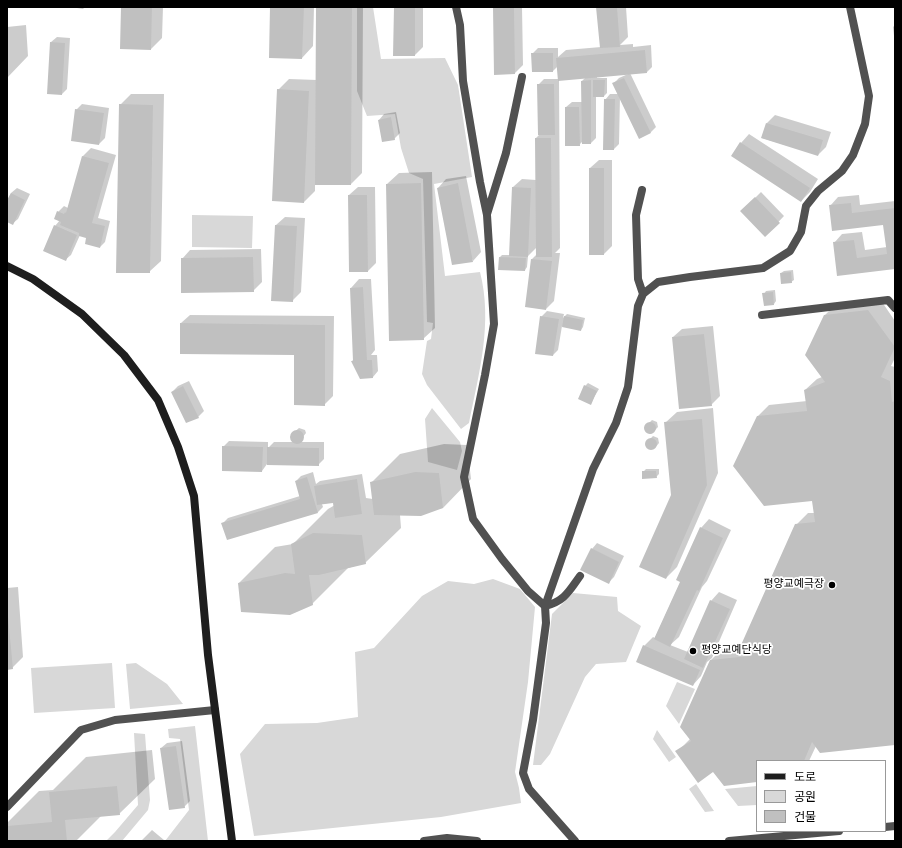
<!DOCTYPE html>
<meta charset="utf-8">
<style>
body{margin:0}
#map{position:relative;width:902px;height:848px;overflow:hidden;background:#fff;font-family:"Source Sans 3","Noto Sans KR",sans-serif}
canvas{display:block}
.frame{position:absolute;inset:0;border:8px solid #000;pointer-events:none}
.legend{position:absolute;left:756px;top:760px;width:130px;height:72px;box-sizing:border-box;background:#fff;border:1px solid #999;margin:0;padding:5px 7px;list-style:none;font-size:12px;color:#000}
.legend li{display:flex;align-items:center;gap:8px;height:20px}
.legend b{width:20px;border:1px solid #999}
</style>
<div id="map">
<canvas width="902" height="848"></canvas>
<div class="frame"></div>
<ul class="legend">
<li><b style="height:5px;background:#1e1e1e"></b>도로</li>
<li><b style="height:11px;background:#d8d8d8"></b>공원</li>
<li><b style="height:11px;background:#c0c0c0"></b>건물</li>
</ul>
</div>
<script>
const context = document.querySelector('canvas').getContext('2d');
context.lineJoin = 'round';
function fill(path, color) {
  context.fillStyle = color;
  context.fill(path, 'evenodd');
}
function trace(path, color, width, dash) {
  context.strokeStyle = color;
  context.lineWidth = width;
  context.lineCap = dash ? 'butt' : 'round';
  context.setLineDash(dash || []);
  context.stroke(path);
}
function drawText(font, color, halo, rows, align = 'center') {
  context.font = font + ' "Source Sans 3","Noto Sans KR",sans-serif';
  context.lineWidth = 3.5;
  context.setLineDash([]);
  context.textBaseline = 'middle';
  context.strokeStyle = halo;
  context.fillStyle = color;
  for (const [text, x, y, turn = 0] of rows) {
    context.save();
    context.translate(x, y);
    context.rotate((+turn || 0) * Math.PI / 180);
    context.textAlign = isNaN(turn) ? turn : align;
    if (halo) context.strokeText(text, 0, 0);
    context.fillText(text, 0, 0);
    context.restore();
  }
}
const green = new Path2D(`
 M357,7H373L381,59L445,58L458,85L472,177L434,184L445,276L480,272C493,323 479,373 469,423L461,429L427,385L422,374L427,341L431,339L433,323L427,322L423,179L409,173L401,148L395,114L367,116L357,91Z
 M192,215L253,216L252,248L192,247Z
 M432,408L460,442L462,451L457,470L428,462L425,419Z
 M493,579L520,589L535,607L528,682L515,772L519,788L521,803L441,817L254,836L240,754L265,724L317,723L358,717L355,652L374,648L422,596L448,581L474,584Z
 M573,593L617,597L618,611L641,626L626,662L596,664L585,677L550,754L541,765H533L552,614Z
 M112,663L115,708L34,713L31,668Z
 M136,663L167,684L183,704L130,709L126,664Z
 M677,682L695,689L679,724L666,706Z
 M195,726L208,841H165L189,810L180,739L169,738L168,729Z
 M657,730L676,757L669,762L653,739Z
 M134,733L145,734L150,800L148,810L122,841H106L115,832L138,805Z
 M696,784L714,811L705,812L689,789Z
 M757,786V805L738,806L725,789Z`);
const shadow = new Path2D(`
 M71,7H85L83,9Z
 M122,7H163L162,38L151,49Z
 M271,7H314L313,46L302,58Z
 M317,7H363L362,173L351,184H315V191L304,202L278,90L289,79L317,80Z
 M395,7H423V47L415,55Z
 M494,7H522L523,65L515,73Z
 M597,7H626L628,37L620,45L633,44V47L651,45L652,67L647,72L630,73L656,127L651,132L640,138L620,96L619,144L614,149L605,100L610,94H619L614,83L619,78L628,74L597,76V78H607V93L604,96H596V138L591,143L583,141L579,145L566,107L572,102H582V81L586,77L559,80L560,248L555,253H560L554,301L546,309L532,259L537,254V247L528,256L527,267L525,270L500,257L502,255H510L513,187L522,179L536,180V138L540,134L538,85L544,79H559L558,66L553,71L532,54L538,48H558V57L566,50L601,47Z
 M26,25L28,56L7,78V27Z
 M895,25V36H894L893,27Z
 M57,37L70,38L67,89L62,94L51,42Z
 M131,94H164L161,261L149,272L120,105Z
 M82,104L109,108L105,138L99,144L76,110Z
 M396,112L400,133L394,139L379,120L384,114Z
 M775,115L831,132L826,147L818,155L762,138L767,123Z
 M749,134L818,179L810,192L801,201L741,143Z
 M91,148L116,155L98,218L110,221L105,242L100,247L87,237L80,235L71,255L65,260L55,226L60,220L58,212L64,206L68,208L83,156Z
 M599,160H612V246L604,254L590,168Z
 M432,172L435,328L423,339L387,184L399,173Z
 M466,176L481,252L473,261L438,188L446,179Z
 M358,187H375L376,263L368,271L349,195Z
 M17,188L30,194L18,219L12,224L7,221V202L11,193Z
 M761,192L784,216L765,236L742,211Z
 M859,195L860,205L895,201V268L838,275L834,243L842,234L862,232L865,250L887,247L884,224L830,206L838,197Z
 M285,217L305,218L301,292L292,301L276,225Z
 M261,249L262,282L253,291L182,259L190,250Z
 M793,270L794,280L791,282L781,273L784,271Z
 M359,279H371L375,350L371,355H377L378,371L373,377H360L352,361L354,359L351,288Z
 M775,290L776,301L774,304L764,294L766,291Z
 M880,299L895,321V358L891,366L895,367V744L816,746L809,761H757V781L714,770L677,752L690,739L711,660L722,649L744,647L796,525L808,513H815L813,500L758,416L769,405L807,401L805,390L817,379L822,377L825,315L836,304Z
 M547,311L564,314L563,318L567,314L585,318L583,327L581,330L562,326L558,350L553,355L541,317Z
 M190,315L334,316L333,396L324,405L295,354L181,323Z
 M713,326L720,396L711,405L673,337L682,329Z
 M189,381L204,411L198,417L187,422L172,392L178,386Z
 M588,383L599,389L590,404L585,386Z
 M713,408L718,473L677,567L666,578L672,495L665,423L677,412Z
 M652,420L657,422L658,427L651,434L648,433L646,432L645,427Z
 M299,428L305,430L306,433L299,442H324V459L318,465L267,464L262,471L223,447L229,441L268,442V448L274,442H297L292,440V434Z
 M653,436L658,438L659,443L655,448L650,449L648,448L646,443Z
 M444,444L467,445L471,479L443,508L400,515L401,528L365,563L348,568L312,604L239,583L275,547L293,544L328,509L335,505L334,502L322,504L323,507L318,512L223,523L228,518L300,496L296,481L301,476L313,472L316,484L320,481L362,474L366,498L373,499L371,483L400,454Z
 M646,469H659V474L656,477L643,472Z
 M709,519L731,530L707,581L702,587L679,637L670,645L688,652L711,601L719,592L737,600L712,658L707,662L701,676L693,685L644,646L653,637L655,638L681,581L701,528Z
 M597,543L624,556L614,577L609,582L592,549Z
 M18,587L23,657L12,668L7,669V588Z
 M7,713L8,725L7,726Z
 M182,741L190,801L184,807L161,748L167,743Z
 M152,750L155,779L119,814L101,816L76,841H7V823L39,791L53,790L86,757Z
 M152,830L164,840V841H141Z`);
const building = new Path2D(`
 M121,7H152L151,50L120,49Z
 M270,7H304L302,59L269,58Z
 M316,7H352L351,185H315Z
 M394,7H415V56H393Z
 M493,7H514L515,74L494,75Z
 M596,7H617L620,47L600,48Z
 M50,42L65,43L62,95L47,94Z
 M645,50L647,73L558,81L556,58Z
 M531,53H553V72H532Z
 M624,78L651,133L639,139L612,83Z
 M591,80V144H582L581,81Z
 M593,80H605L604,97H593Z
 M537,84H554L555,135H538Z
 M277,89L309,91L304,203L272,201Z
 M604,99H615L614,150H603Z
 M119,104L153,105L150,273H116Z
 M565,107H579L580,146H565Z
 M75,109L104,113L99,145L71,141Z
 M391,117L395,140L382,142L378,120Z
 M766,123L823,140L818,156L761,138Z
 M535,138H551L552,257H536Z
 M740,142L810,188L801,202L731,156Z
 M82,156L109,163L92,223L105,226L100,248L85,244L86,238L79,236V233L60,225L61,222L54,219L57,211L64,214L65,212L66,213Z
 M589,168H604V255H589Z
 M421,183L424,340L389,341L386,184Z
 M458,183L473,262L452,265L437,188Z
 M512,187L531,188L528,257L509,256Z
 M11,193L25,200L13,225L7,222V200Z
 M348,195H367L368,272H349Z
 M755,197L780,223L765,237L740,211Z
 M851,203L852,213L895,208V269L837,276L833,242L854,240L857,258L887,254L883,225L832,231L829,205Z
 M54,225L77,235L66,261L43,251Z
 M275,225L297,226L293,302L271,301Z
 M253,257L254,292L181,293V258Z
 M499,257L526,258L525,271L498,270Z
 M531,259L552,261L546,310L525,307Z
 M791,272L792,283L781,284L780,273Z
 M363,287L367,360H372L373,378L360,379L351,361H353L350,288Z
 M773,292L774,305L764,306L762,293Z
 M868,310L895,347L881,377L890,381L892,402L895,401V745L820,753L812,742L804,761H757V782L724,786L713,772L698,783L675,751L691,741L680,727L710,660L749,656L741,645L795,524L815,522L812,501L764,506L733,466L757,416L807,411L804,390L825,382L805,355L824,315Z
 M540,316L559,319L553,356L535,354Z
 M564,316L583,320L581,331L562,327Z
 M180,323L325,325V406L294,405V355L180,354Z
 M704,334L712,406L679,409L672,337Z
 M584,385L597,391L591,405L578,399Z
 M183,386L199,418L186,423L171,392Z
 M702,419L707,485L666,579L639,567L671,495L664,422Z
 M644 428a6 6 0 1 1 12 0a6 6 0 1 1-12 0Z
 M290 437a7 7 0 1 1 14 0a7 7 0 1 1-14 0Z
 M645 444a6 6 0 1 1 12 0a6 6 0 1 1-12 0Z
 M222,446L263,447L262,472L222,471Z
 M267,447L319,448V466L267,465Z
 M642,471H656L657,478L642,479Z
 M415,472L439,473L443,508L421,516L374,515L370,482Z
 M307,477L318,513L227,540L221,523L300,499L295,481Z
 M357,479L362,514L335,518L333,503L317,505L314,486Z
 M700,527L723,538L699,591L697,590L670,647L654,639L680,582L676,580Z
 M313,533L362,535L366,564L319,575H309L313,605L290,615L241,612L238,583L285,573L295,574L291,544Z
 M591,548L619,562L609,584L580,570Z
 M710,600L730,609L703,668L684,659Z
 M7,616H8L13,669L7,670Z
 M643,645L700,670L693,686L636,662Z
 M176,746L185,808L169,810L160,748Z
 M117,786L120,815L65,820L67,841H7V826L52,822L49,792Z`);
const street = new Path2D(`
 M456,7L460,25L463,81L480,182L487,215L494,324L485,375L464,477L473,519L502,559L528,591L545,606L546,623L533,720L523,773L529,789L575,841
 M487,214L506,153L522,77
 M643,294L658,282L690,277L763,268L790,251L801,232L806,206L818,191L842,171L853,155L865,124L869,96L850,7
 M762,315L888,300L895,308
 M545,606L593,469L616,423L628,387L638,306L643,294L638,279L636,215L642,190
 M545,606C565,601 569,591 580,576
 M7,807L81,730L115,720L215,710
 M885,827L895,826
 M424,841L447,838L477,841
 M729,841L839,831`);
const secondary = new Path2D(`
 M7,266L33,279L82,314L124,355L158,400L178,447L194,496L208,655L232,841`);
const markers = [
 [832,585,4,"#000"],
 [693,651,4,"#000"]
];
const poiNames = [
 ["평양교예극장",824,585],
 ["평양교예단식당",701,651,"left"]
];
fill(green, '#d8d8d8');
fill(shadow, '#0003');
fill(building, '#c0c0c0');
trace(street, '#515151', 8);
trace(secondary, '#1e1e1e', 8);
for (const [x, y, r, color] of markers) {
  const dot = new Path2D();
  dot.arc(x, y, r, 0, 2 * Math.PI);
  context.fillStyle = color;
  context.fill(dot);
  trace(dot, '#fff', 1.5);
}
drawText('11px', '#000', '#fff', poiNames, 'right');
</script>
